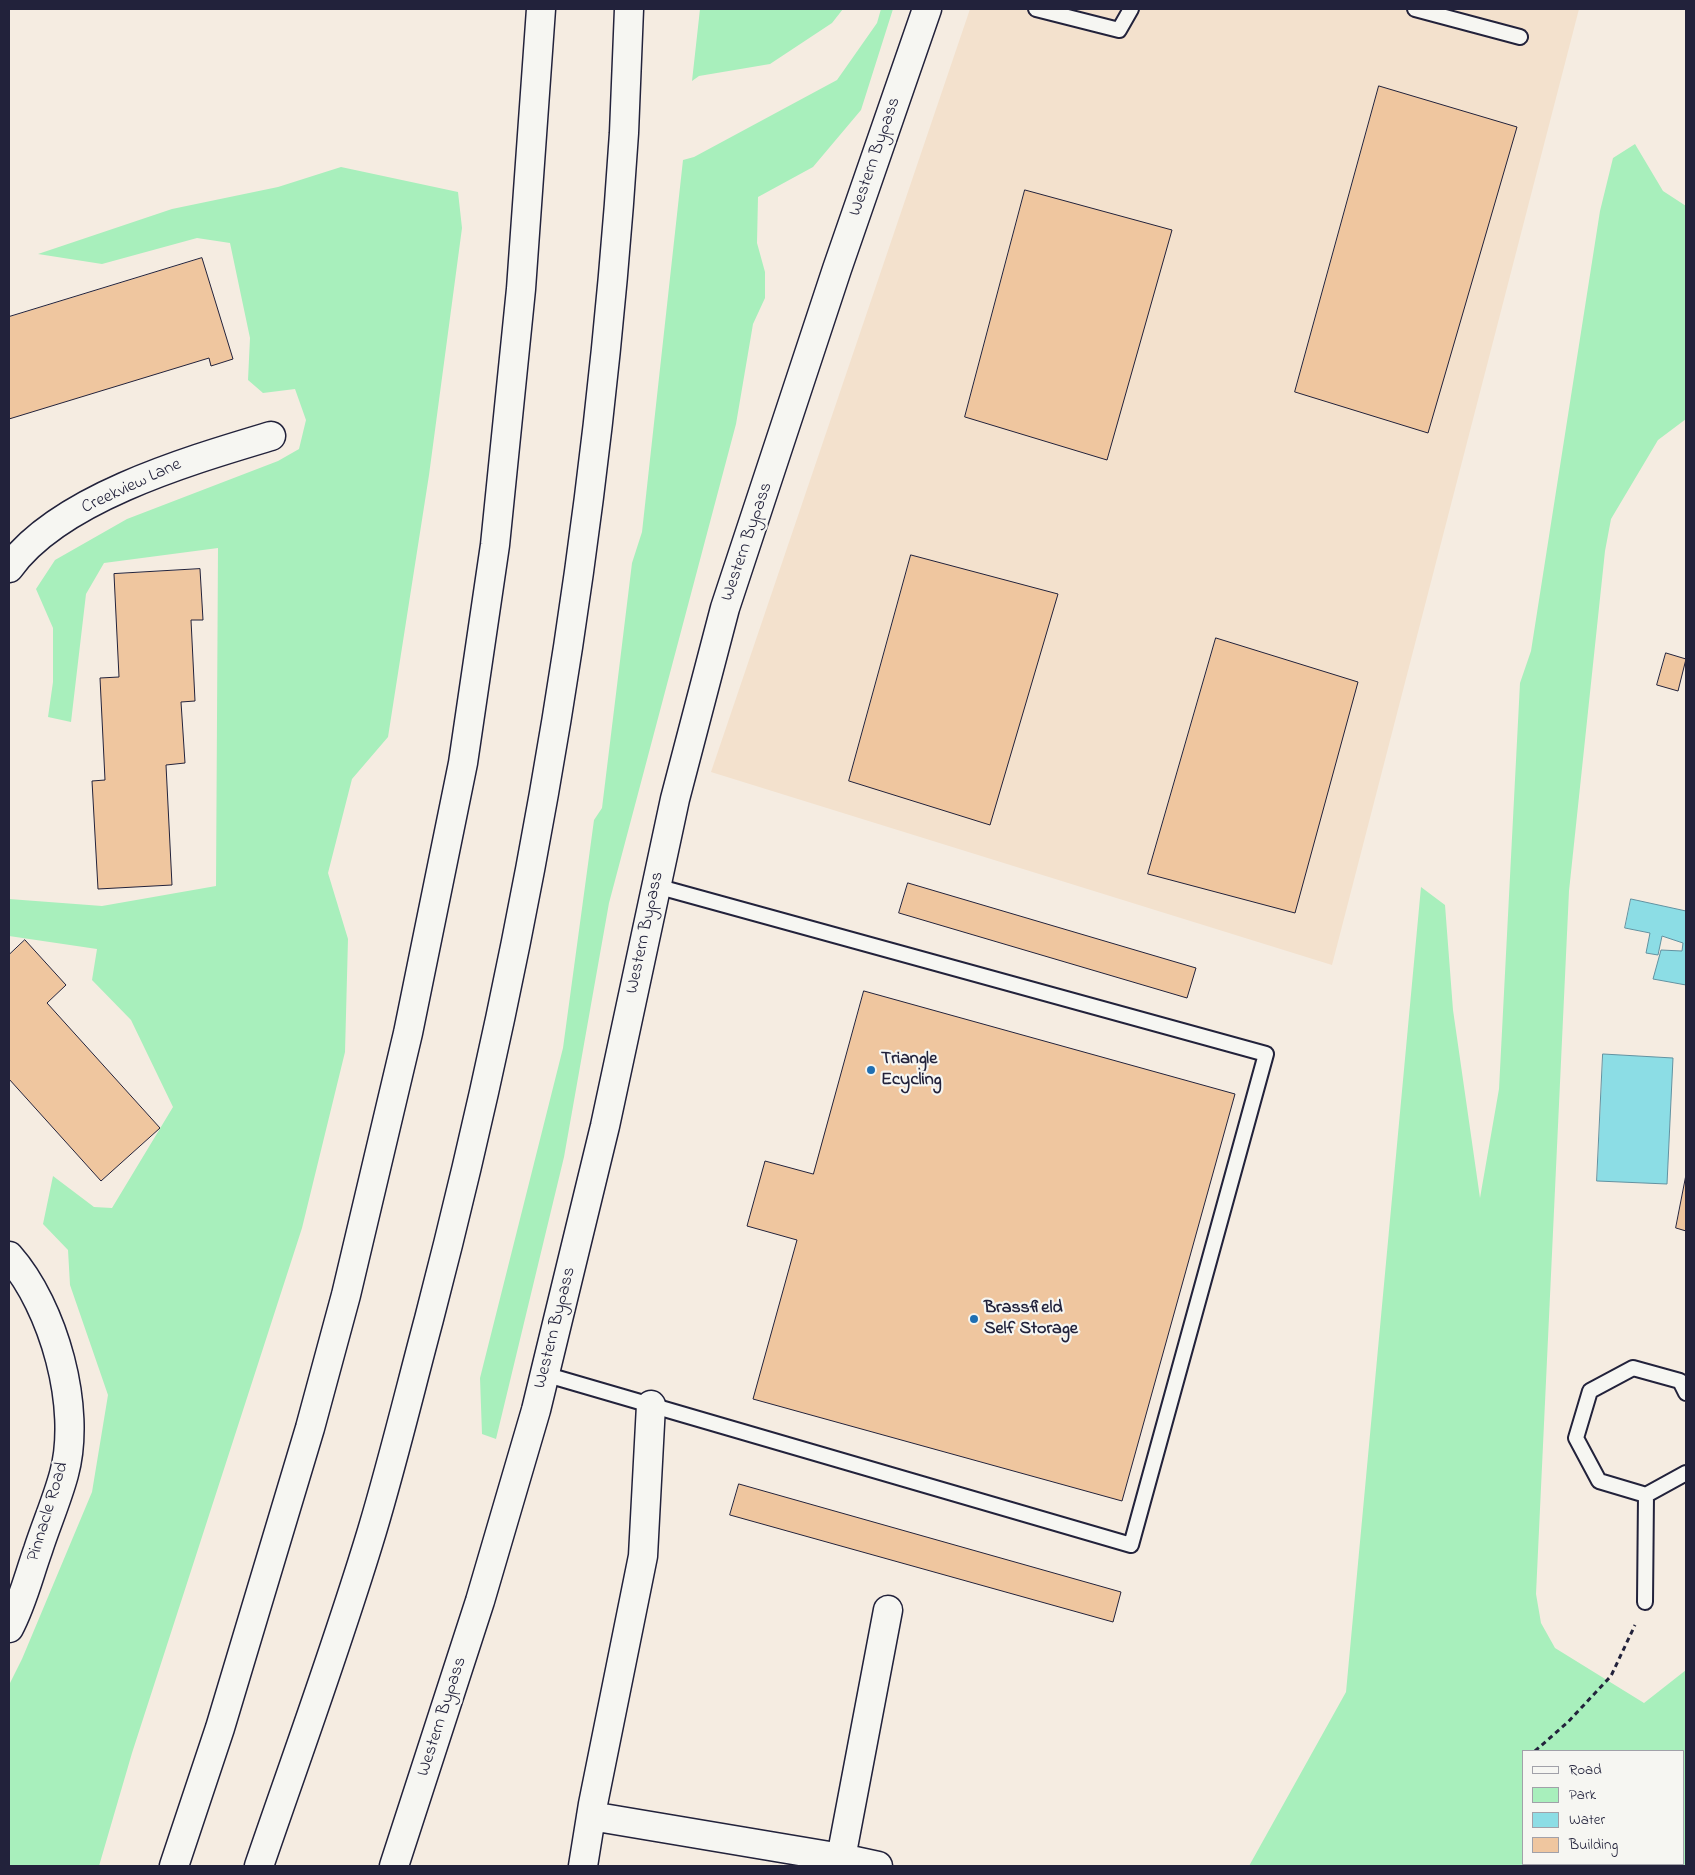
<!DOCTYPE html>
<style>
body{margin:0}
#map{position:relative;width:1695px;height:1875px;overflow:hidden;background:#f5ece1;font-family:"Indie Flower",sans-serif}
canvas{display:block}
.frame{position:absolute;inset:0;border:10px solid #22223b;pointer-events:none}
.legend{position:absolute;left:1522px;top:1750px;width:162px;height:115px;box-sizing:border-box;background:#f6f6f2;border:1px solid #a1a1a9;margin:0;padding:6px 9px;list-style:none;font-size:15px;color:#22223b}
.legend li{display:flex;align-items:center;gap:10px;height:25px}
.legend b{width:25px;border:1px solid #a1a1a9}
</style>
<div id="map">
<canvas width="1695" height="1875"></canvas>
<div class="frame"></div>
<ul class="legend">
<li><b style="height:6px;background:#f6f6f2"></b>Road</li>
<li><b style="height:14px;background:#a8efbc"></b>Park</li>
<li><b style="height:14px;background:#8cdde5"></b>Water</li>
<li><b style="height:14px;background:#efc69f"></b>Building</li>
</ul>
</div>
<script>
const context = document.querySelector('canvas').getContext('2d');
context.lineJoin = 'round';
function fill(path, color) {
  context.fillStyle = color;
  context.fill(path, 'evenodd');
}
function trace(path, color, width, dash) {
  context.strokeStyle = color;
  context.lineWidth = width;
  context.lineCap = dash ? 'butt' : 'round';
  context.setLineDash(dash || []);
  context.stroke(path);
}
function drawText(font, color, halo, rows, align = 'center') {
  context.font = font + ' "Indie Flower",sans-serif';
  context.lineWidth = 4.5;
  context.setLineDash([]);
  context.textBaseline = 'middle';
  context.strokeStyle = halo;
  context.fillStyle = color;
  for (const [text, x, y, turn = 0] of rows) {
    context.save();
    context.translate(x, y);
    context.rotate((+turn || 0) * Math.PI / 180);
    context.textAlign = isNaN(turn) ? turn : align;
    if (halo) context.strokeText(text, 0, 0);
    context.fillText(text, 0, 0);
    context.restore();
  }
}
const built = new Path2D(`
 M970,9H1579L1332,965L711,772Z`);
const green = new Path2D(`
 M700,9H843L832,23L770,64L699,76L692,81Z
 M881,9H893L861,110L813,167L758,197L757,243L765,272V298L753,324L736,424L609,903L564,1157L496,1439L482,1434L480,1378L563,1048L594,820L602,808L632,563L642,532L683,160L694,157L837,80L877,23Z
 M1635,144L1663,191L1686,206V419L1658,440L1611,519L1605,551L1569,891L1536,1594L1541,1623L1555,1648L1644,1703L1686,1670V1866H1249L1346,1692L1421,887L1445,905L1453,1010L1480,1198L1499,1089L1520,683L1531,651L1600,211L1613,158ZM1524,1751H1684V1864H1524Z
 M341,167L458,192L462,228L429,475L388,737L352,779L328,873L348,939L345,1052L302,1228L132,1753L99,1866H9V1685L22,1659L92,1492L108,1395L70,1285L68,1250L43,1224L53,1176L94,1207L112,1208L173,1107L131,1020L92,980L97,949L9,936V899L102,906L216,886L218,548L104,563L86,594L71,722L48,717L53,682V628L36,589L55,560L127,519L278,461L299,449L306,420L295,389L263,393L248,380L250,338L230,243L197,238L102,264L38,254L172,209L278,187Z`);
const water = new Path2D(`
 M1631,899L1686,911V985L1653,979L1661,950L1682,951L1683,943L1662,936L1658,955L1646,953L1650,933L1625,928Z
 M1603,1054L1673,1058L1667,1184L1597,1181Z`);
const building = new Path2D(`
 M1379,86L1517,127L1428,433L1295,392Z
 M1025,190L1172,230L1107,460L965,417Z
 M202,258L233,359L211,366L209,358L9,419V317Z
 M911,555L1058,594L990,825L849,781Z
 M200,569L203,620H191L195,701L181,702L185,763L166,765L172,885L98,889L92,781L105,780L100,678L119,677L114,574Z
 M1216,638L1358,682L1295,913L1148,874Z
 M1666,653L1686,659L1678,691L1657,685Z
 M908,883L1196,968L1187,998L899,913Z
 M25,940L66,985L47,1003L160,1128L101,1181L9,1079V955Z
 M864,991L1235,1094L1122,1501L753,1399L797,1240L747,1226L765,1161L813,1174Z
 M1686,1175V1231L1676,1228Z
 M739,1484L1121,1592L1113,1622L730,1515Z`);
const path = new Path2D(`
 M1535,1751L1568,1722L1611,1676L1635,1625
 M1527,1866V1864`);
const service = new Path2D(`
 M1036,9L1119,30L1131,9
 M1415,9L1520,37
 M544,1374L1131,1545L1266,1054L656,886
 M1686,1393L1680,1381L1633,1368L1590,1391L1576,1438L1599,1481L1646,1495L1686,1473
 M1645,1602L1646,1495`);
const minor = new Path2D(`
 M9,568C59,498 191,460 271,436
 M9,1256C54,1307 82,1408 64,1474C57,1500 46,1525 38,1550C29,1575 22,1604 9,1628
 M591,1816L841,1858L839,1866
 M583,1866L593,1804L643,1556L651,1405
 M878,1866L841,1858L888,1610`);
const tertiary = new Path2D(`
 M394,1866L480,1601L536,1410L605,1126L675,799L725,608L837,269L927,9`);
const motorway = new Path2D(`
 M174,1866L220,1728L310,1428L346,1295L408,1033L463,763L495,545L521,289L541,9
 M259,1866C297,1755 338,1644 372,1531C393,1461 410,1390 429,1319C530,931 598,534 624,133C626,92 627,50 629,9`);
const markers = [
 [871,1070,5,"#1f6fb2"],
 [974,1319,5,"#1f6fb2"]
];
const streetNames = [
 ["Western Bypass",876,157,-71],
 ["Creekview Lane",132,487,-25],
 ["Western Bypass",748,542,-71],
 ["Western Bypass",646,933,-78],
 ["Western Bypass",556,1328,-76],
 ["Pinnacle Road",49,1512,-73],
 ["Western Bypass",443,1717,-72]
];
const poiNames = [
 ["Triangle",881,1060],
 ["Ecycling",881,1081],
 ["Brassfield",984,1309],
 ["Self Storage",984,1330]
];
fill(built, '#f3e1cd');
fill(green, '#a8efbc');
fill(water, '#8cdde5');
trace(water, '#6292a1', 1);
fill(building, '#efc69f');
trace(building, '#22223b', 1);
trace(service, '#22223b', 18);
trace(minor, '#22223b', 31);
trace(tertiary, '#22223b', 31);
trace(motorway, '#22223b', 31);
trace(path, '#22223b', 3, [5, 4]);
trace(service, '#f6f6f2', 14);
trace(minor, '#f6f6f2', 28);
trace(tertiary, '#f6f6f2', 28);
trace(motorway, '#f6f6f2', 28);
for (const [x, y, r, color] of markers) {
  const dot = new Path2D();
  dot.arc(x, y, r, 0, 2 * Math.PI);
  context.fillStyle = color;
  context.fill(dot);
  trace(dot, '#f6f6f2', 2);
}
drawText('18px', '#22223b', '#f6f6f2', streetNames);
drawText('bold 18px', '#22223b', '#f6f6f2', poiNames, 'left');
</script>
